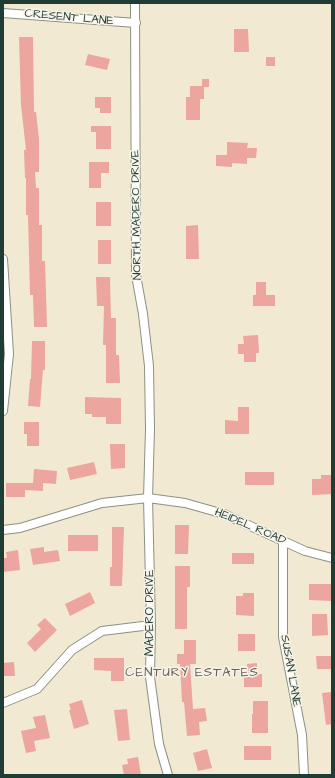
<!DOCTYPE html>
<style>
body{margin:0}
#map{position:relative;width:335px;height:778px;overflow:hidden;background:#f2e9d3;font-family:"Architects Daughter",sans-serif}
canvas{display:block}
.frame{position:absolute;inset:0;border:4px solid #1f3d34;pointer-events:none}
</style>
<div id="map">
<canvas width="335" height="778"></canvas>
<div class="frame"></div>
</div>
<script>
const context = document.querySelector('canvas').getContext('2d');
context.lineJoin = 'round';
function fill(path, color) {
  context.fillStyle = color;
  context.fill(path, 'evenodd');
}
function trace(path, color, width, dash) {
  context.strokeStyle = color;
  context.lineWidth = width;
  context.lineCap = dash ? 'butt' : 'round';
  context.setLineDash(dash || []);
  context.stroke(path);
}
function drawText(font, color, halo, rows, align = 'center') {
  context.font = font + ' "Architects Daughter",sans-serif';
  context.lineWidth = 3;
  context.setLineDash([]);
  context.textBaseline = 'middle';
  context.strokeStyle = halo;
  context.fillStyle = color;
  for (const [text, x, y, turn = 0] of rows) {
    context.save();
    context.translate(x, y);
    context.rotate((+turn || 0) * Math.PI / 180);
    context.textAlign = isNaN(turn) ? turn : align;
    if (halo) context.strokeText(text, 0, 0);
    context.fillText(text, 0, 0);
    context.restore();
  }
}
const building = new Path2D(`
 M234,29H248L249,52H234Z
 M19,37H33L34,112H36L39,139V172H35L36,188H39V225H42V261H45L47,327H34L33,295H30L28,215H26V178H25L24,150H26L21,105Z
 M88,54L110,59L107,70L85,65Z
 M266,57H275V66H266Z
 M202,79H209V87H204V99H200V120H186V97H190V86H202Z
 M95,97H111V113H100V108H95Z
 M91,126H111V149H96V132H91Z
 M227,142L248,143L247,148H257L256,158H247V164L232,163V167L216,166V155H227Z
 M89,162H109V173H101V188H89Z
 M96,202H111V226H96Z
 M198,225L199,259H186V226Z
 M98,240H111V264H98Z
 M96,277H110L111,318H116V355H119L120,383H106V345H103L104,306H97Z
 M256,282H266V295H275V306H253V295H256Z
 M258,335L259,353H256V362H244V354H238V344H244L243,336Z
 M32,341H45V370H43L40,407L28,406L30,379H31Z
 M85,397L121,398V424H106V417H92V414H85Z
 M238,407H249V434H225V420L238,421Z
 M24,422H39V446H27V434H24Z
 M110,444H125V468L111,469Z
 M94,462L97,474L70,480L67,468Z
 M34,469L57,471L56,484L43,483V491L25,490V497H6V483H33Z
 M245,472H274V485H245Z
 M321,475H332V494L312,495V479H321Z
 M175,525H189L188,554H175Z
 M112,527H124L122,586H110V567H112Z
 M68,535H98V551H68Z
 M44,547V552L58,550L60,561L33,565L30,549Z
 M18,550L20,570L3,572V558H7L6,552Z
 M232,553H254V564H232Z
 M175,566H190V587H187V629H175Z
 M309,584H332V601L309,600Z
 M90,592L95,603L70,616L65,604Z
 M243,593H254V616L236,615V596H243Z
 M312,614H327L328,635L312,636Z
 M45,618L57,630L35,652L27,643L41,629L37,625Z
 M238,634H255V651H238Z
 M184,640H196V664H190L193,709L205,708L207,721L199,722L200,735L187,736L184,702H182L180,664H177V654H184Z
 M316,656H332V669H317Z
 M94,658H124V681H111V671L94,670Z
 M14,662L15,676H3V663Z
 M257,663V674H262V687H244V675H247V664Z
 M332,692V724L326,725L322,693Z
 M82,700L89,724L74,729L69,710H71L69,704Z
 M253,701H268V733H252V714H253Z
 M127,709L130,740L118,741L114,710Z
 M45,715L50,738L34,741L36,751L26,753L21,731L36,728L33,717Z
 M244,746H271V760H244Z
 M207,749L212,768L198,771L193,753Z
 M138,757L141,775H124L122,765L128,764L127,759Z`);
const minor = new Path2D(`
 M135,3L136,275L143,314L149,366L150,429L148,498L151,625L150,677L159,744L168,775
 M3,13L136,23
 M3,259L9,354L3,411
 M3,530L20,528L102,503L148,498L185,503L224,514L305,551L332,558
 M283,542V637L302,735L304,775
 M3,703L37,689L72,650L102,631L151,625`);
const streetNames = [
 ["CRESENT LANE",69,18,5],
 ["NORTH MADERO DRIVE",137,215,-91],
 ["HEIDEL ROAD",250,527,23],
 ["MADERO DRIVE",150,613,-90],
 ["SUSAN LANE",290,671,80]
];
const neighbourhoodNames = [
 ["CENTURY ESTATES",192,673]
];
fill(building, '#eda59f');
trace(minor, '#889384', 10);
trace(minor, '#fff', 8);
drawText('12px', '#1f3d34', '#f7f3e8', streetNames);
context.letterSpacing = '1px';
drawText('13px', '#676159', '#f7f3e8', neighbourhoodNames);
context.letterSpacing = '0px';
</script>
